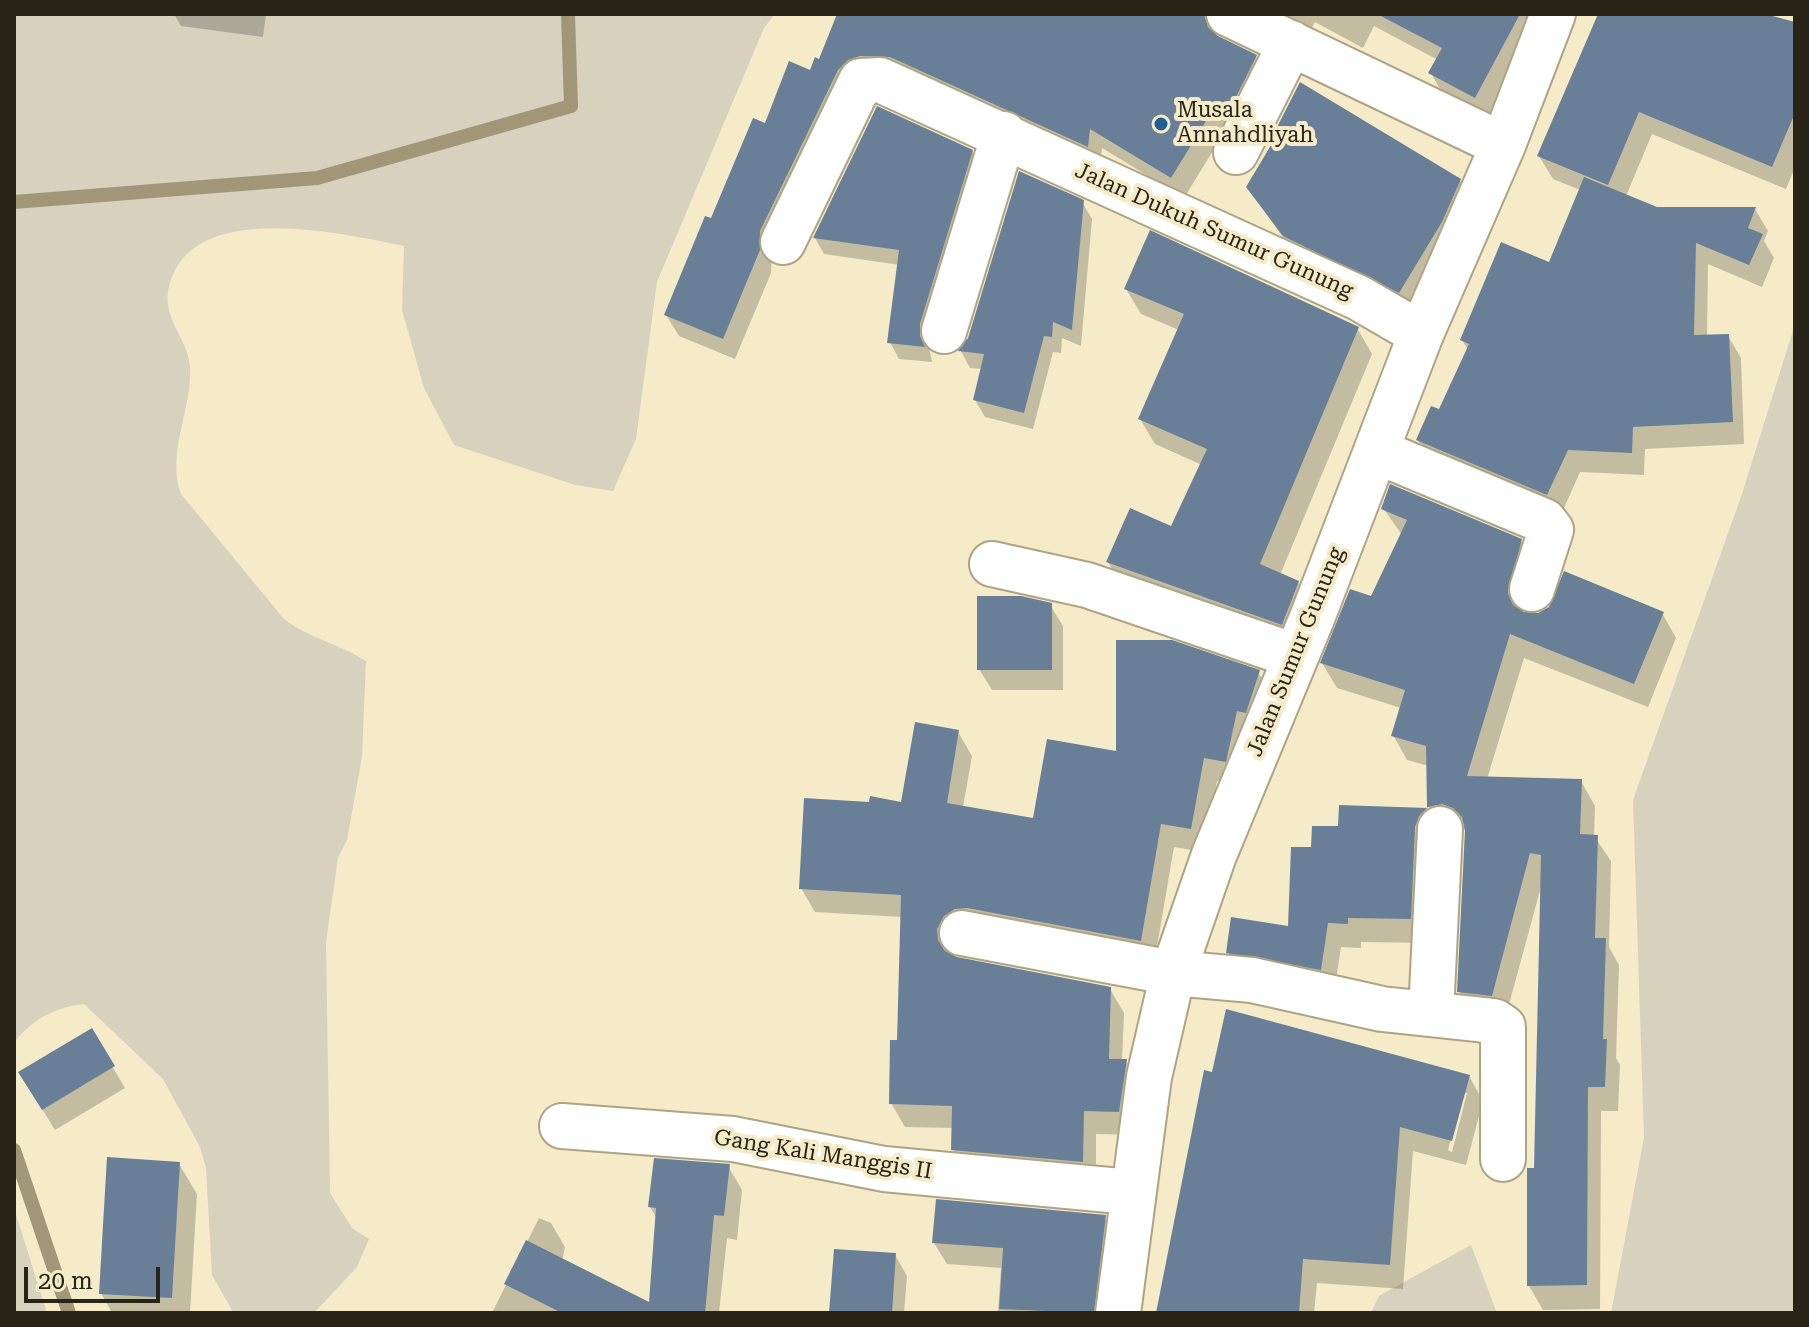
<!DOCTYPE html>
<style>
body{margin:0}
#map{position:relative;width:1809px;height:1327px;overflow:hidden;background:#f6ebc9;font-family:"Roboto Serif",serif}
canvas{display:block}
.frame{position:absolute;inset:0;border:16px solid #282417;pointer-events:none}
.scale{position:absolute;left:24px;top:1267px;width:136px;height:36px;box-sizing:border-box;border:4px solid #282417;border-top:0;padding-left:10px;font-size:24px;line-height:28px;white-space:nowrap;color:#282417;-webkit-text-stroke:6px #f6ebc9;paint-order:stroke}
</style>
<div id="map">
<canvas width="1809" height="1327"></canvas>
<div class="frame"></div>
<div class="scale">20 m</div>
</div>
<script>
const context = document.querySelector('canvas').getContext('2d');
context.lineJoin = 'round';
function fill(path, color) {
  context.fillStyle = color;
  context.fill(path, 'evenodd');
}
function trace(path, color, width, dash) {
  context.strokeStyle = color;
  context.lineWidth = width;
  context.lineCap = dash ? 'butt' : 'round';
  context.setLineDash(dash || []);
  context.stroke(path);
}
function drawText(font, color, halo, rows, align = 'center') {
  context.font = font + ' "Roboto Serif",serif';
  context.lineWidth = 8;
  context.setLineDash([]);
  context.textBaseline = 'middle';
  context.strokeStyle = halo;
  context.fillStyle = color;
  for (const [text, x, y, turn = 0] of rows) {
    context.save();
    context.translate(x, y);
    context.rotate((+turn || 0) * Math.PI / 180);
    context.textAlign = isNaN(turn) ? turn : align;
    if (halo) context.strokeText(text, 0, 0);
    context.fillText(text, 0, 0);
    context.restore();
  }
}
const green = new Path2D(`
 M14,14H775L764,28L657,282L636,439L613,491L575,485L454,445L424,388L402,310L404,246C341,233 189,198 169,287C161,319 189,339 190,368C192,411 166,452 181,494L284,619C309,638 339,644 366,661L362,757L347,840L338,858L326,942L330,1193L352,1228L369,1239L357,1267L314,1313L233,1312L212,1275L206,1168L200,1147L163,1079L84,1004C55,1007 31,1020 14,1043Z
 M1795,324V1313H1611L1644,1138L1633,800L1742,494Z
 M14,1208L47,1313H14Z
 M1471,1245L1497,1313H1371L1379,1296Z`);
const shadow = new Path2D(`
 M174,14H266L263,37L181,26Z
 M839,14H1229L1217,26L1215,37L1256,57L1268,78L1230,123L1184,198L1102,148L1100,167L873,77L772,253L771,273L735,359L679,336L666,315L712,221L766,126L820,61Z
 M1257,14H1544L1487,118L1443,95L1431,73L1438,60L1374,26L1363,48L1315,22L1306,38Z
 M1600,14H1757L1795,24V167L1786,189L1652,134L1626,196L1657,209H1755L1768,231L1764,241L1774,258L1762,287L1708,264L1707,337L1728,336L1741,358L1744,444L1645,449L1644,475L1580,472L1560,517L1431,463L1418,440L1440,411L1468,350L1462,340L1550,265L1580,190L1553,179L1539,156Z
 M972,151L981,168L928,341L932,362L899,359L890,342L900,265L824,254L815,238Z
 M1460,180L1478,211L1417,322L1303,267L1248,187Z
 M1082,202L1092,219L1081,346L1062,338L1061,353L1053,352L1033,429L985,417L975,400L983,369L970,368L961,351Z
 M1126,289L1357,328L1372,354L1280,575L1298,582L1313,608L1296,649L1123,588L1108,562L1172,529L1202,465L1155,444L1140,419L1179,330L1141,314Z
 M1383,508L1520,540L1535,565L1522,614L1662,613L1676,638L1648,707L1524,658L1487,779L1581,781L1595,806L1594,836L1611,861L1609,947L1619,965L1616,1058L1620,1065L1618,1111H1601L1600,1309L1543,1310L1529,1286L1536,1170L1541,887L1505,1019L1473,1016L1459,991L1467,831L1457,828L1424,943L1361,942V948L1341,947L1334,993L1242,977L1228,952L1290,928L1313,849L1340,828L1341,807L1429,810V766L1407,760L1393,735L1401,708L1337,688L1322,663L1372,598L1402,535Z
 M1050,605L1063,626V690H992L979,669Z
 M1258,672L1272,696L1239,784L1217,781L1204,852L1174,847L1154,964L956,941L951,957L1110,989L1124,1013L1122,1061H1126L1140,1085L1132,1135L1096,1134V1185L967,1173L953,1150V1128L905,1127L891,1103L899,1042L902,917L815,912L801,888L902,804L958,732L972,756L963,807L1035,820L1118,753Z
 M91,1031L125,1088L55,1130L33,1094Z
 M1205,1072L1469,1076L1483,1101L1466,1165L1413,1151L1403,1289L1317,1283L1314,1313H1158ZM1463,1093H1467L1452,1152L1448,1150Z
 M179,1164L197,1194L190,1313H112L101,1293Z
 M728,1166L742,1190L737,1240L727,1238L719,1313H492L539,1218L551,1223L565,1247L562,1261L651,1305L658,1220L650,1207Z
 M1104,1217L1117,1238L1108,1313H998L1001,1268L947,1264L934,1243Z
 M895,1255L907,1276L904,1313H831Z`);
const stream = new Path2D(`
 M14,202L317,178L571,106L568,14
 M14,1150L69,1313`);
const building = new Path2D(`
 M837,14H1204L1208,27L1218,36L1257,55L1230,109L1217,103L1171,178L1090,129L1088,147L890,57L860,56L848,60L838,70L760,231V250L723,339L664,315L705,216L711,218L753,118L765,123L789,61L810,70L815,57L819,59Z
 M1377,14H1520L1475,98L1428,73L1442,48Z
 M1598,14H1765L1795,22V113L1772,167L1639,112L1608,185L1537,156Z
 M1300,82L1461,179L1442,222L1399,293L1283,236L1246,187L1277,135L1274,133Z
 M877,106L973,150L920,324V336L925,347L887,343L899,250L813,238Z
 M1019,171L1084,200L1072,330L1053,322L1052,337L1044,336L1024,413L973,400L984,354L958,351L968,338Z
 M1584,177L1657,207H1756L1748,228L1763,234L1749,265L1696,243L1694,335L1729,334L1733,422L1633,427L1632,453L1568,450L1547,495L1416,440L1431,406L1439,409L1469,344L1460,340L1501,242L1549,262Z
 M1150,230L1359,327L1260,564L1299,581L1282,625L1106,562L1130,508L1171,526L1207,449L1138,419L1184,314L1124,289Z
 M1390,484L1522,539L1508,593L1513,605L1524,612L1538,613L1549,607L1564,571L1664,612L1634,684L1510,634L1467,776L1582,779L1580,834L1598,835L1595,938H1606L1603,1039H1607L1605,1087H1588L1587,1285L1527,1286V1168H1534L1541,855L1530,853L1492,996L1457,992L1465,830L1462,817L1453,808L1442,804L1428,807L1419,816L1415,827L1411,919L1348,918V924L1328,923L1321,970L1226,953L1231,917L1288,926L1291,847H1311L1312,826H1338L1339,805L1427,808L1426,746L1391,736L1405,690L1320,663L1350,589L1371,596L1407,520L1381,509Z
 M977,596H1021L1052,603V670H977Z
 M1116,640H1172L1260,670L1246,713L1237,711L1226,762L1204,758L1191,829L1161,824L1141,941L967,908L955,909L944,916L937,929L938,940L945,951L957,957L1111,987L1109,1059H1127L1119,1112L1084,1111L1083,1162L951,1150L952,1106L889,1104L890,1040H897L901,895L799,889L804,798L869,802L870,796L901,802L915,722L959,730L947,803L1033,818L1047,739L1116,751Z
 M1226,1009L1470,1075L1452,1141L1400,1127L1390,1265L1303,1259L1299,1313H1156L1204,1070L1212,1072Z
 M92,1028L115,1066L42,1110L18,1072Z
 M107,1157L180,1162L172,1298L99,1294Z
 M654,1158L730,1164L724,1216L714,1215L705,1313H562L504,1284L526,1240L649,1302L656,1208L648,1207Z
 M936,1199L1106,1215L1094,1313L999,1309L1003,1248L932,1243Z
 M834,1249L896,1253L892,1313H829Z`);
const minor = new Path2D(`
 M1229,14L1503,145
 M1236,152L1291,43
 M783,242L861,81L880,80L1359,298L1421,334
 M944,331L1004,134
 M1376,451L1544,521L1551,530L1532,589
 M992,564L1087,585L1295,656
 M962,933L1173,973L1252,980L1382,1009L1494,1021L1503,1027V1159
 M1431,1013L1440,829
 M562,1126L733,1139L884,1169L1131,1192
 M1118,1313L1149,1077L1173,973L1214,855L1312,618L1421,334L1503,145L1553,14`);
const markers = [
 [1161,124,8,"#215e95"]
];
const poiNames = [
 ["Musala",1177,111],
 ["Annahdliyah",1177,136]
];
const streetNames = [
 ["Jalan Dukuh Sumur Gunung",1214,231,24],
 ["Jalan Sumur Gunung",1296,652,-68],
 ["Gang Kali Manggis II",823,1155,9]
];
fill(green, '#d7d1be');
fill(shadow, '#0003');
trace(stream, '#a19778', 14);
fill(building, '#687f97');
trace(minor, '#aea484', 48);
trace(minor, '#fff', 44);
for (const [x, y, r, color] of markers) {
  const dot = new Path2D();
  dot.arc(x, y, r, 0, 2 * Math.PI);
  context.fillStyle = color;
  context.fill(dot);
  trace(dot, '#f6ebc9', 3);
}
drawText('22px', '#282417', '#f6ebc9', poiNames, 'left');
drawText('22px', '#282417', '#f6ebc9', streetNames);
</script>
